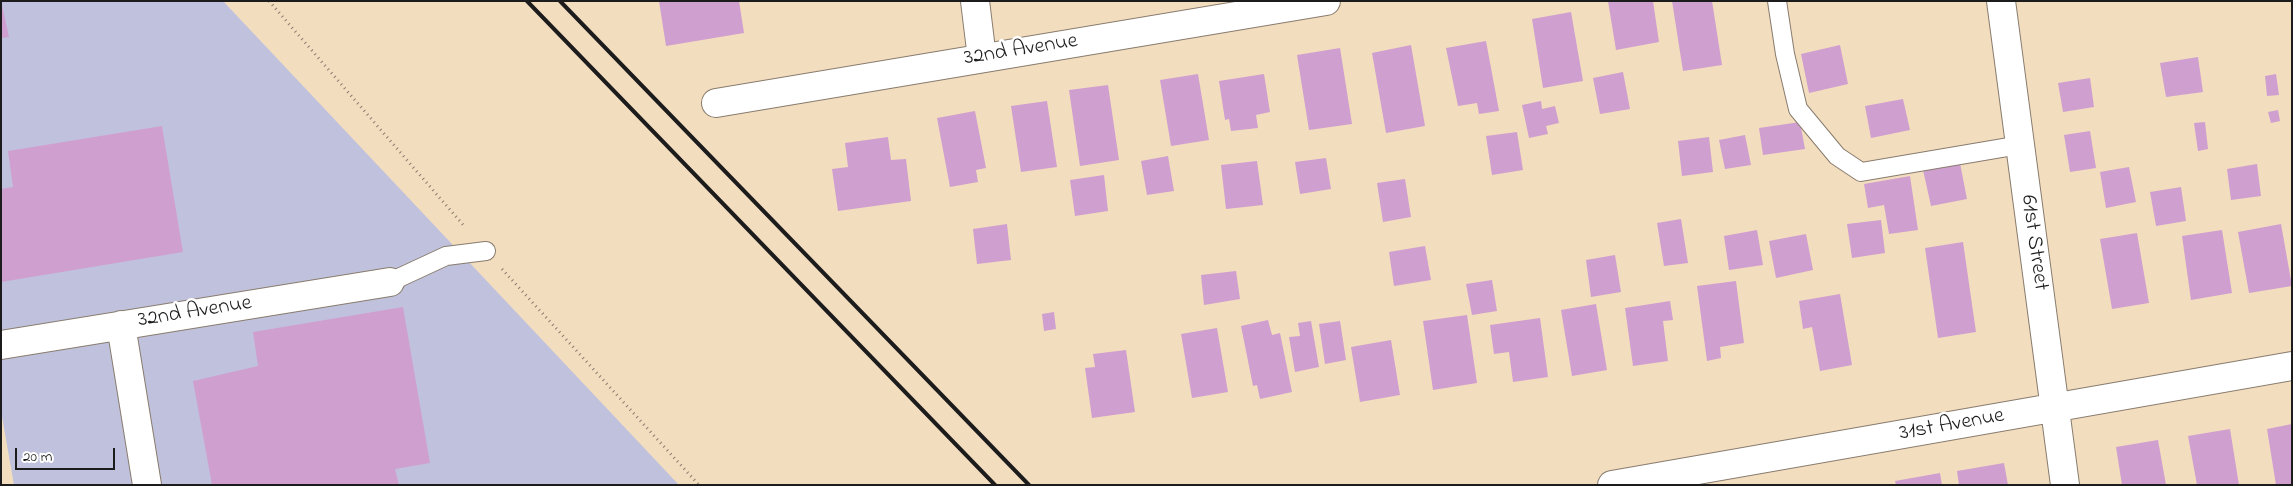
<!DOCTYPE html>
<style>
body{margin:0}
#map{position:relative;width:2293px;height:486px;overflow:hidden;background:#f3ddbf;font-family:"Indie Flower",sans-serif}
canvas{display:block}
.frame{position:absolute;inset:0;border:2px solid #1c1c1c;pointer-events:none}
.scale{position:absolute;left:15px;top:448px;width:100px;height:22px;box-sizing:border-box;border:2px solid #1c1c1c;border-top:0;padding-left:6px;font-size:15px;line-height:18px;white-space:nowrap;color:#1c1c1c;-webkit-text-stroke:4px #fff;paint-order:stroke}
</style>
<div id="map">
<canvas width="2293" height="486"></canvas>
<div class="frame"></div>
<div class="scale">20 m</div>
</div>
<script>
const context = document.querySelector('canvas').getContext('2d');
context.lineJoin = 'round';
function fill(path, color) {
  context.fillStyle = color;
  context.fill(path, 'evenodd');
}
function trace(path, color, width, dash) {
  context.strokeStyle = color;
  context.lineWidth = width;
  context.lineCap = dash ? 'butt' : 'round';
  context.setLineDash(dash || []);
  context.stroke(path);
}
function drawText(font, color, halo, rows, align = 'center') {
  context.font = font + ' "Indie Flower",sans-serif';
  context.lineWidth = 5;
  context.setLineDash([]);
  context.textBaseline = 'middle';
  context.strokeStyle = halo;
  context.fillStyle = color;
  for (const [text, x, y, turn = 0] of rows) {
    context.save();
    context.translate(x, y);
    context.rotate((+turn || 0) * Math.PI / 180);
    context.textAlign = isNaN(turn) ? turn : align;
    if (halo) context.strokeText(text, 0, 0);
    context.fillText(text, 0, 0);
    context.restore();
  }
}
const industrial = new Path2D(`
 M1,1H223L679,485H14L1,411Z`);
const building = new Path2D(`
 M1,1L9,37L1,38Z
 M659,1H739L744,33L666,46Z
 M1608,1H1653L1659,42L1616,50Z
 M1672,1H1712L1722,65L1683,71Z
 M1571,12L1583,81L1543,88L1532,19Z
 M1486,41L1499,111L1479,114L1477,103L1458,106L1446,48Z
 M1411,45L1425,126L1386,133L1372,53Z
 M1840,45L1848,84L1809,93L1801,54Z
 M1340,48L1352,124L1309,130L1297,55Z
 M2198,57L2203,92L2166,97L2160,63Z
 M1623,72L1630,109L1600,114L1593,78Z
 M1198,74L1209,140L1171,146L1160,80Z
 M1264,74L1270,112L1256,115L1258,128L1231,131L1229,119L1225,120L1219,81Z
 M2276,74L2279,95L2267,96L2265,76Z
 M2090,78L2094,107L2063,112L2058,83Z
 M1108,85L1119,160L1080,166L1069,90Z
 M1903,99L1910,130L1871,138L1865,106Z
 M1047,101L1057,167L1021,172L1011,106Z
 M1541,101L1542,109L1555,106L1559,123L1546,126L1548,134L1529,138L1522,105Z
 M2278,110L2280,121L2271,123L2268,112Z
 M975,111L986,168L976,170L978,182L950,187L937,118Z
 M1800,122L1805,149L1763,155L1759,128Z
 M2205,122L2208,149L2198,151L2194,123Z
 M162,126L183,252L1,282V189L13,187L8,151Z
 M2090,131L2096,168L2070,172L2064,135Z
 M1517,132L1523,170L1492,175L1486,136Z
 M1745,135L1751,165L1725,169L1719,140Z
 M888,137L891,160L906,159L911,201L838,211L832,169L848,167L845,143Z
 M1709,137L1713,172L1682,176L1678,141Z
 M1168,156L1174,191L1147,195L1141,161Z
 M1326,158L1331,189L1300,194L1295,162Z
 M1257,161L1263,205L1226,209L1221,165Z
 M1960,163L1967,199L1931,206L1923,170Z
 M2257,164L2261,196L2231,200L2227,169Z
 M2129,167L2136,202L2106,208L2100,172Z
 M1104,175L1108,211L1075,216L1070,180Z
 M1910,176L1918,230L1889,234L1884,205L1868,208L1864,184Z
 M1405,179L1411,217L1383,222L1377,183Z
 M2181,187L2186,221L2156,226L2150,192Z
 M1681,219L1688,263L1664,266L1657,223Z
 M1881,220L1885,253L1852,258L1847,224Z
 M1007,224L1011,260L977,264L973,229Z
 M2281,224L2292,286L2249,293L2238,232Z
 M1757,230L1763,265L1729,270L1724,236Z
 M2222,230L2232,293L2191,300L2182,236Z
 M2137,233L2149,303L2112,309L2100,239Z
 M1806,234L1813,270L1776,278L1769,241Z
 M1963,242L1976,332L1938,338L1925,248Z
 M1425,246L1431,280L1394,286L1389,252Z
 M1615,255L1621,292L1591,297L1586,260Z
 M1236,271L1240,299L1204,305L1201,275Z
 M1492,280L1497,311L1472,315L1466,284Z
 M1736,281L1744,343L1720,347L1721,358L1707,361L1697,286Z
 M1840,294L1852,365L1820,371L1812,327L1803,329L1799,301Z
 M1670,301L1673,320L1663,321L1668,361L1633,366L1625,308Z
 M1596,304L1607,370L1572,376L1561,310Z
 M403,307L430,463L395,469L399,485H212L193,381L258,366L253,332Z
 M1054,312L1056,329L1044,331L1042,314Z
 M1467,315L1477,383L1433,390L1423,321Z
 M1540,318L1548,377L1513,382L1509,352L1494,354L1490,325Z
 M1268,320L1272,335L1280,333L1292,392L1260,399L1257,385L1253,386L1241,326Z
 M1311,321L1319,367L1295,372L1289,337L1300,336L1298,323Z
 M1340,321L1346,360L1325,364L1319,324Z
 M1217,328L1228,392L1192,398L1181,334Z
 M1391,340L1400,395L1360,402L1351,347Z
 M1126,350L1135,412L1092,418L1085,368L1095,367L1093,354Z
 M2292,424V485H2276L2267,429Z
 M2230,429L2239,485H2197L2188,436Z
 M2158,440L2166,485H2122L2116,447Z
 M2004,463L2008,485H1959L1957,471Z
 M1940,473L1942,485H1896L1895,481Z`);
const path = new Path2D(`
 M269,1L465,227
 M502,269L699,485`);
const service = new Path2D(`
 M1777,1L1785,54L1798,109L1837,156L1861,172L2020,145
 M390,282L446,256L486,251`);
const minor = new Path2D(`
 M975,1L982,58
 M2001,1L2065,485
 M716,103L1326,1
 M121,325L147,485
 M1,345L390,282
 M1612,485L2292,366`);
const rail = new Path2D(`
 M527,1L995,485
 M560,1L1029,485`);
const streetNames = [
 ["32nd Avenue",1021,51,-9],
 ["61st Street",2033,243,82],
 ["32nd Avenue",195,313,-9],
 ["31st Avenue",1952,426,-10]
];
fill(industrial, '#c0c2dd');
fill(building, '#cf9fcf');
trace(service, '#887c6e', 20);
trace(minor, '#887c6e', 30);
trace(path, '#887c6e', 3, [1, 4]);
trace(service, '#fff', 18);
trace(minor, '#fff', 28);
trace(rail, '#1c1c1c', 4);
drawText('22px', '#1c1c1c', '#fff', streetNames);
</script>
